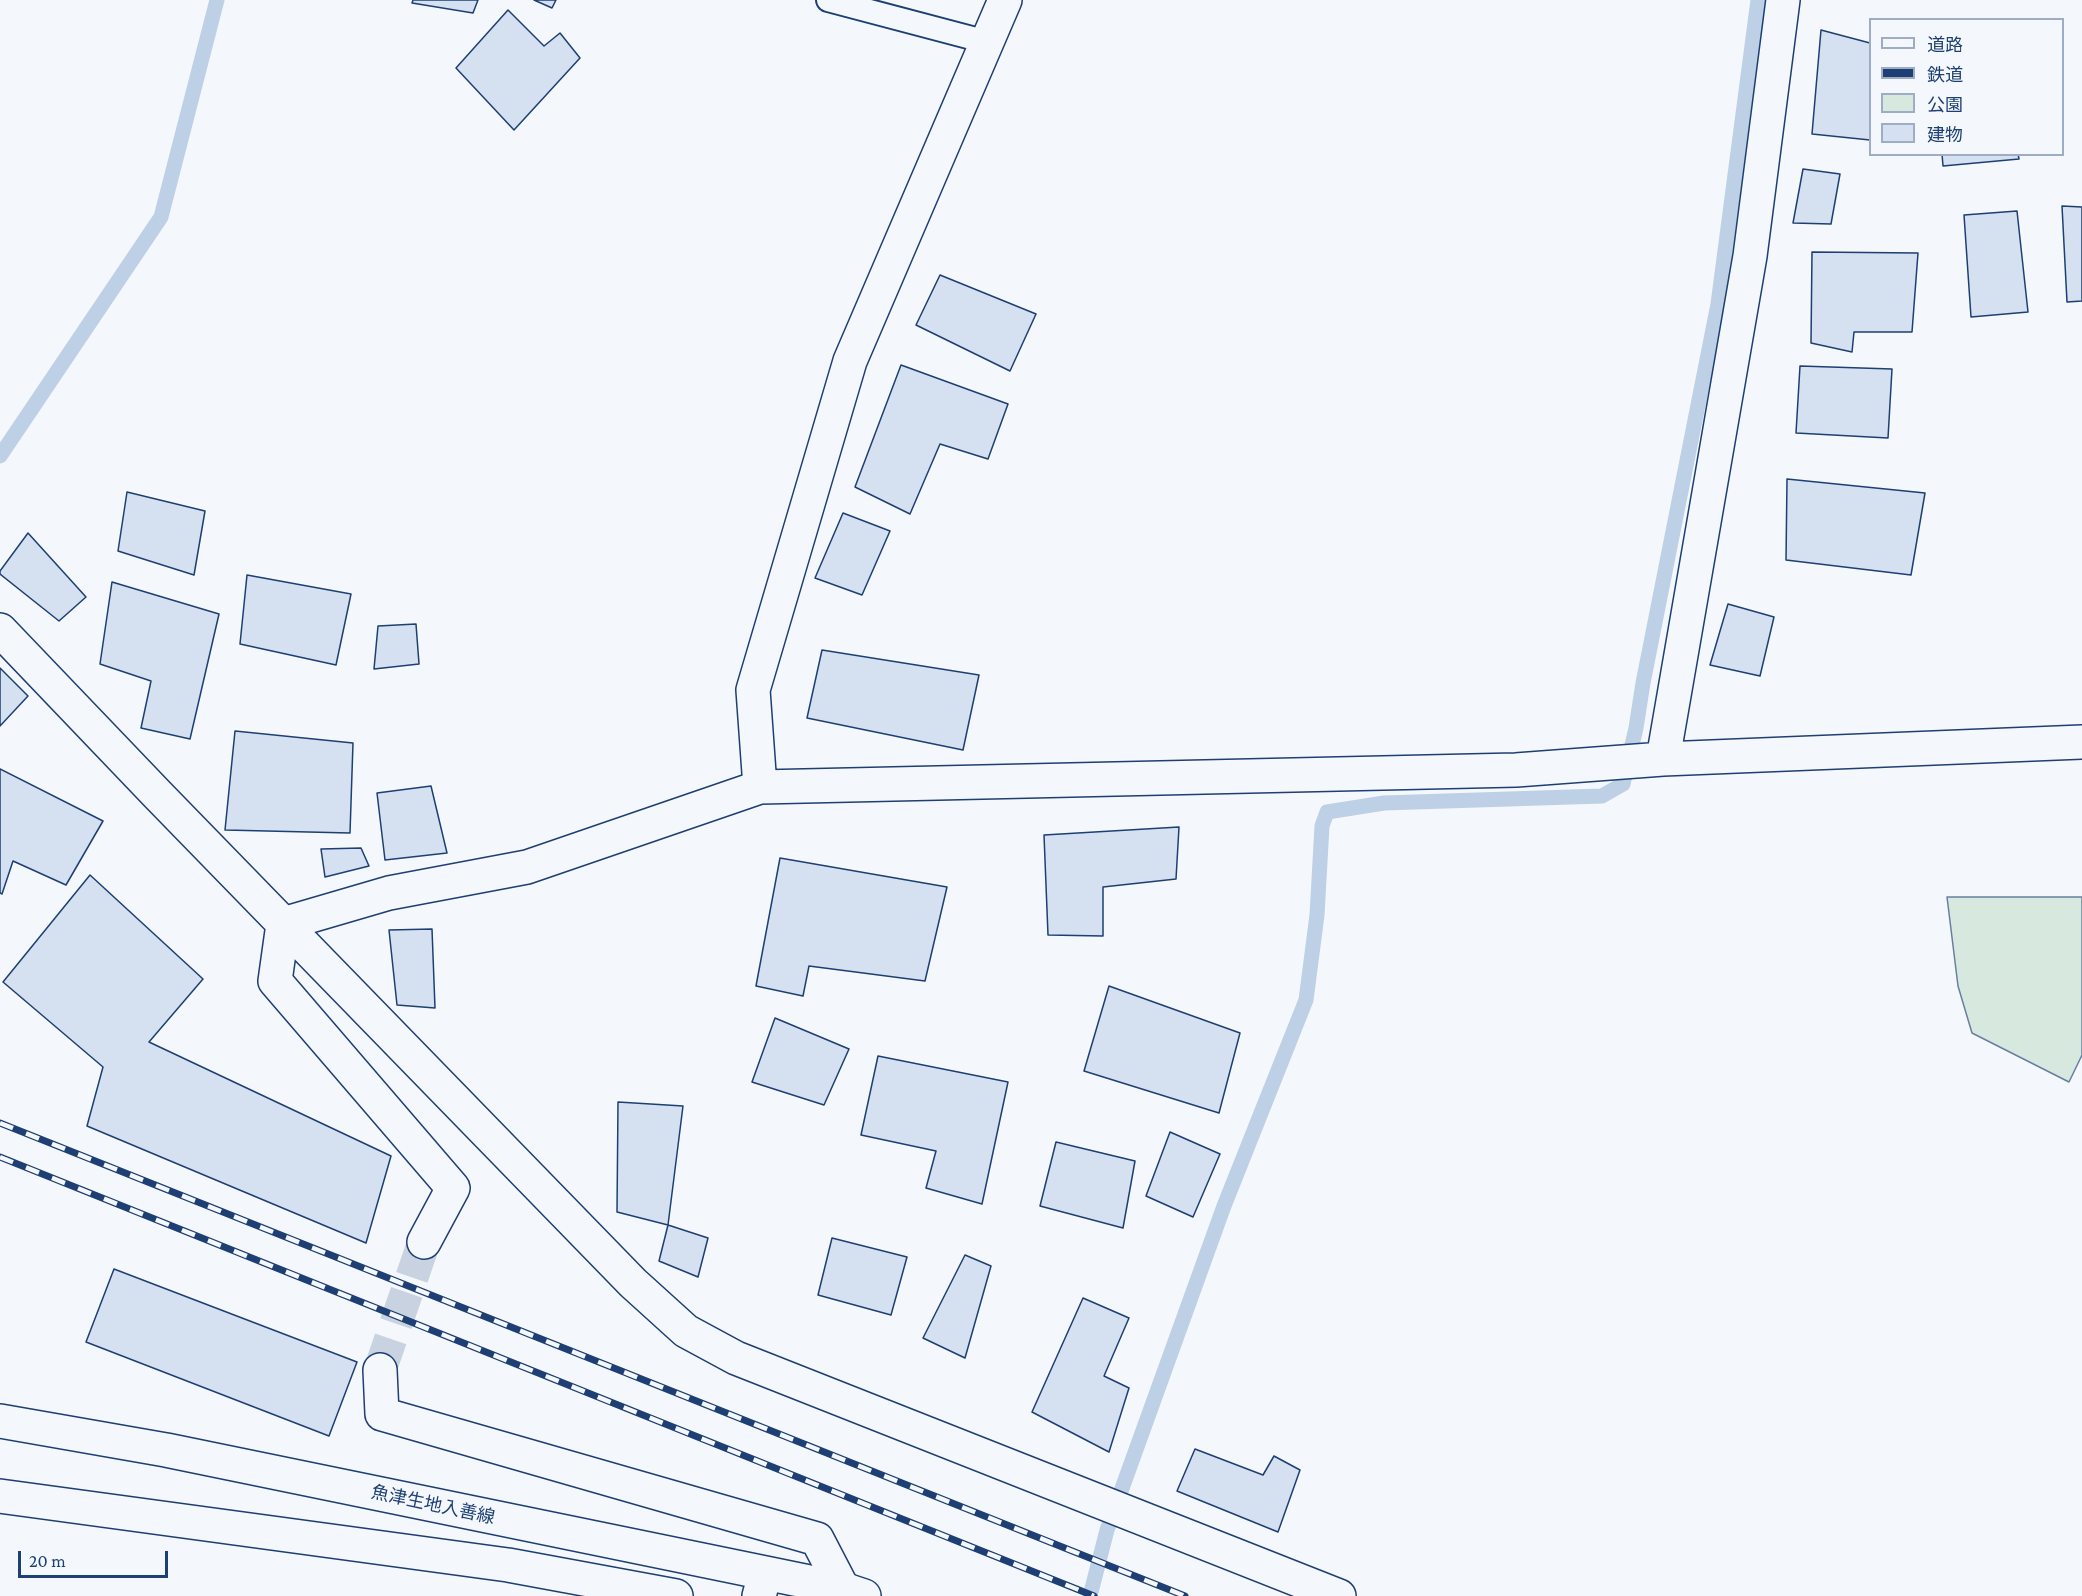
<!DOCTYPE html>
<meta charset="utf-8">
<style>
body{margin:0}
#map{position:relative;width:2082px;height:1596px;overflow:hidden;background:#f4f7fb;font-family:"Crimson Pro","Noto Sans JP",serif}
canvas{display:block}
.legend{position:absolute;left:1869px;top:18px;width:195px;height:138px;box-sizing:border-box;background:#f4f7fb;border:2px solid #9eadc5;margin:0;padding:8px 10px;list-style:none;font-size:18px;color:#1d3f73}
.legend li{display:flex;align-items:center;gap:12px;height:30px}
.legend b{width:30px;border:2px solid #9eadc5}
.scale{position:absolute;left:18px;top:1551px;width:150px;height:27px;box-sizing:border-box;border:3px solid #1d3f73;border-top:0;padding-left:8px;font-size:18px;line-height:21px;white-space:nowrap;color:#1d3f73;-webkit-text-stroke:4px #f4f7fb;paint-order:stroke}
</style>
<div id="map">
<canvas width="2082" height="1596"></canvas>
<ul class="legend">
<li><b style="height:8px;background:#f4f7fb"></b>道路</li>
<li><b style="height:8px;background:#1d3f73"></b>鉄道</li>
<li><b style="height:16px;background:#d7e8df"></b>公園</li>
<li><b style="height:16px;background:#d5e0f0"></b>建物</li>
</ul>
<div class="scale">20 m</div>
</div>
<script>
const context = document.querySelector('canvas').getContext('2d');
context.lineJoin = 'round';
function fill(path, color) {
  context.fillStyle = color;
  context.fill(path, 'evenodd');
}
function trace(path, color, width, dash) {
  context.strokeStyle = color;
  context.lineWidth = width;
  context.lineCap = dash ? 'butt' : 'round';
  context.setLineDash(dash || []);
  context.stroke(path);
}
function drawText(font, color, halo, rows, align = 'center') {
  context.font = font + ' "Crimson Pro","Noto Sans JP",serif';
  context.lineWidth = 4.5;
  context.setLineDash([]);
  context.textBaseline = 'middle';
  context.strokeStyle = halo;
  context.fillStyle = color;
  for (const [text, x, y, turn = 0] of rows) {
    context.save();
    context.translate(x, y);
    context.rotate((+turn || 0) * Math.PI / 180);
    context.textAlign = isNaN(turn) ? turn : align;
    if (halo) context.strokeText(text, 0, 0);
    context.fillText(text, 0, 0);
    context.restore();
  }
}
const green = new Path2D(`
 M1947,897H2082V1055L2069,1082L1972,1033L1958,986Z`);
const stream = new Path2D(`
 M0,456L161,217L217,0
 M1090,1596L1107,1530L1224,1206L1306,1000L1317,915L1322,826L1327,812L1384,803L1602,796L1623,784L1636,728L1643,683L1718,304L1758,0`);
const building = new Path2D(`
 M413,0H478L473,13L412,3Z
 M534,0H556L552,8Z
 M508,10L544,46L560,33L580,58L514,130L456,68Z
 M1821,30L1870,43V140L1812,134Z
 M1942,154H2018L2019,159L1943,166Z
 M1803,169L1840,174L1831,224L1793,223Z
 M2062,206L2082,207V301L2067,302Z
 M2017,211L2028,312L1971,317L1964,215Z
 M1812,252L1918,253L1912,332H1854L1852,352L1811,343Z
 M940,275L1036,314L1010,371L916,325Z
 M901,365L1008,404L988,459L940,444L910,514L855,487Z
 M1800,366L1892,369L1888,438L1796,433Z
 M1787,479L1925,493L1911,575L1786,560Z
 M127,492L205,511L194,575L118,551Z
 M843,513L890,531L862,595L815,578Z
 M28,533L86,597L59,621L0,574V571Z
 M247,575L351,594L336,665L240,644Z
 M112,582L219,614L190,739L141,728L151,681L100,664Z
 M1728,604L1774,617L1760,676L1710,665Z
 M416,624L419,664L374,669L378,626Z
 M822,650L979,675L963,750L807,718Z
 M0,668L28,696L0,726Z
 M235,731L353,743L350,833L225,830Z
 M0,769L103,821L66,885L13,861L2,894L0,893Z
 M431,786L447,853L385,860L377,793Z
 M1179,827L1176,879L1103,887V936L1048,935L1044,835Z
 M361,848L369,866L325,877L321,849Z
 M780,858L947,887L925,981L809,966L803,996L756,986Z
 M90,875L203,979L149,1042L391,1156L366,1243L87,1126L103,1067L3,982Z
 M432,929L435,1008L397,1005L389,930Z
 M1109,986L1240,1033L1219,1113L1084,1071Z
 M775,1018L849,1049L824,1105L752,1082Z
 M878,1056L1008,1082L982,1204L926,1188L936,1151L861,1135Z
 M618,1102L683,1106L668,1225L617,1212Z
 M1170,1132L1220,1154L1193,1217L1146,1196Z
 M1056,1142L1135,1161L1123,1228L1040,1206Z
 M668,1225L708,1238L698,1277L659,1261Z
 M832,1238L907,1257L891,1315L818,1295Z
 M965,1255L991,1266L965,1358L923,1338Z
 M114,1269L357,1362L329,1436L86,1342Z
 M1083,1298L1129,1318L1104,1376L1129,1388L1109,1452L1032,1412Z
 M1195,1449L1263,1475L1274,1456L1300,1470L1278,1532L1177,1491Z`);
const streetTunnel = new Path2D(`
 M380,1370L424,1242`);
const lane = new Path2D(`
 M828,0L987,42`);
const street = new Path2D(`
 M0,630L157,794L633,1283L686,1331L736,1358L1339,1596
 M1663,759L1750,256L1783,0
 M760,787L753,690L850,361L1005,0
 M424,1242L453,1188L275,981L283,924L389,893L527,867L760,787L1516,770L1663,759L2082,742
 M380,1370L382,1414L817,1539L843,1589
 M0,1496L508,1565L676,1596`);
const secondary = new Path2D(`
 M759,1596L765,1574`);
const primary = new Path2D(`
 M0,1421L166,1450L843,1589L864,1596`);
const rail = new Path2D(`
 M0,1123L1185,1596
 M0,1157L1094,1596`);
const streetNames = [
 ["魚津生地入善線",433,1505,12]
];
fill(green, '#d7e8df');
trace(green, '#687fa3', 1.5);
trace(stream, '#bed0e5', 15);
fill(building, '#d5e0f0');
trace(building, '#1d3f73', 1.5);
trace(streetTunnel, '#c9d2e0', 33, [33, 16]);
trace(lane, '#1d3f73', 26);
trace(street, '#1d3f73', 36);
trace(secondary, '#1d3f73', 36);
trace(primary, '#1d3f73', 36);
trace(lane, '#f4f7fb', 22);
trace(street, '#f4f7fb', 33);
trace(secondary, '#f4f7fb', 33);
trace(primary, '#f4f7fb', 33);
trace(rail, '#1d3f73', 7);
trace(rail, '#f4f7fb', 4.5, [14]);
drawText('18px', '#1d3f73', '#f4f7fb', streetNames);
</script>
